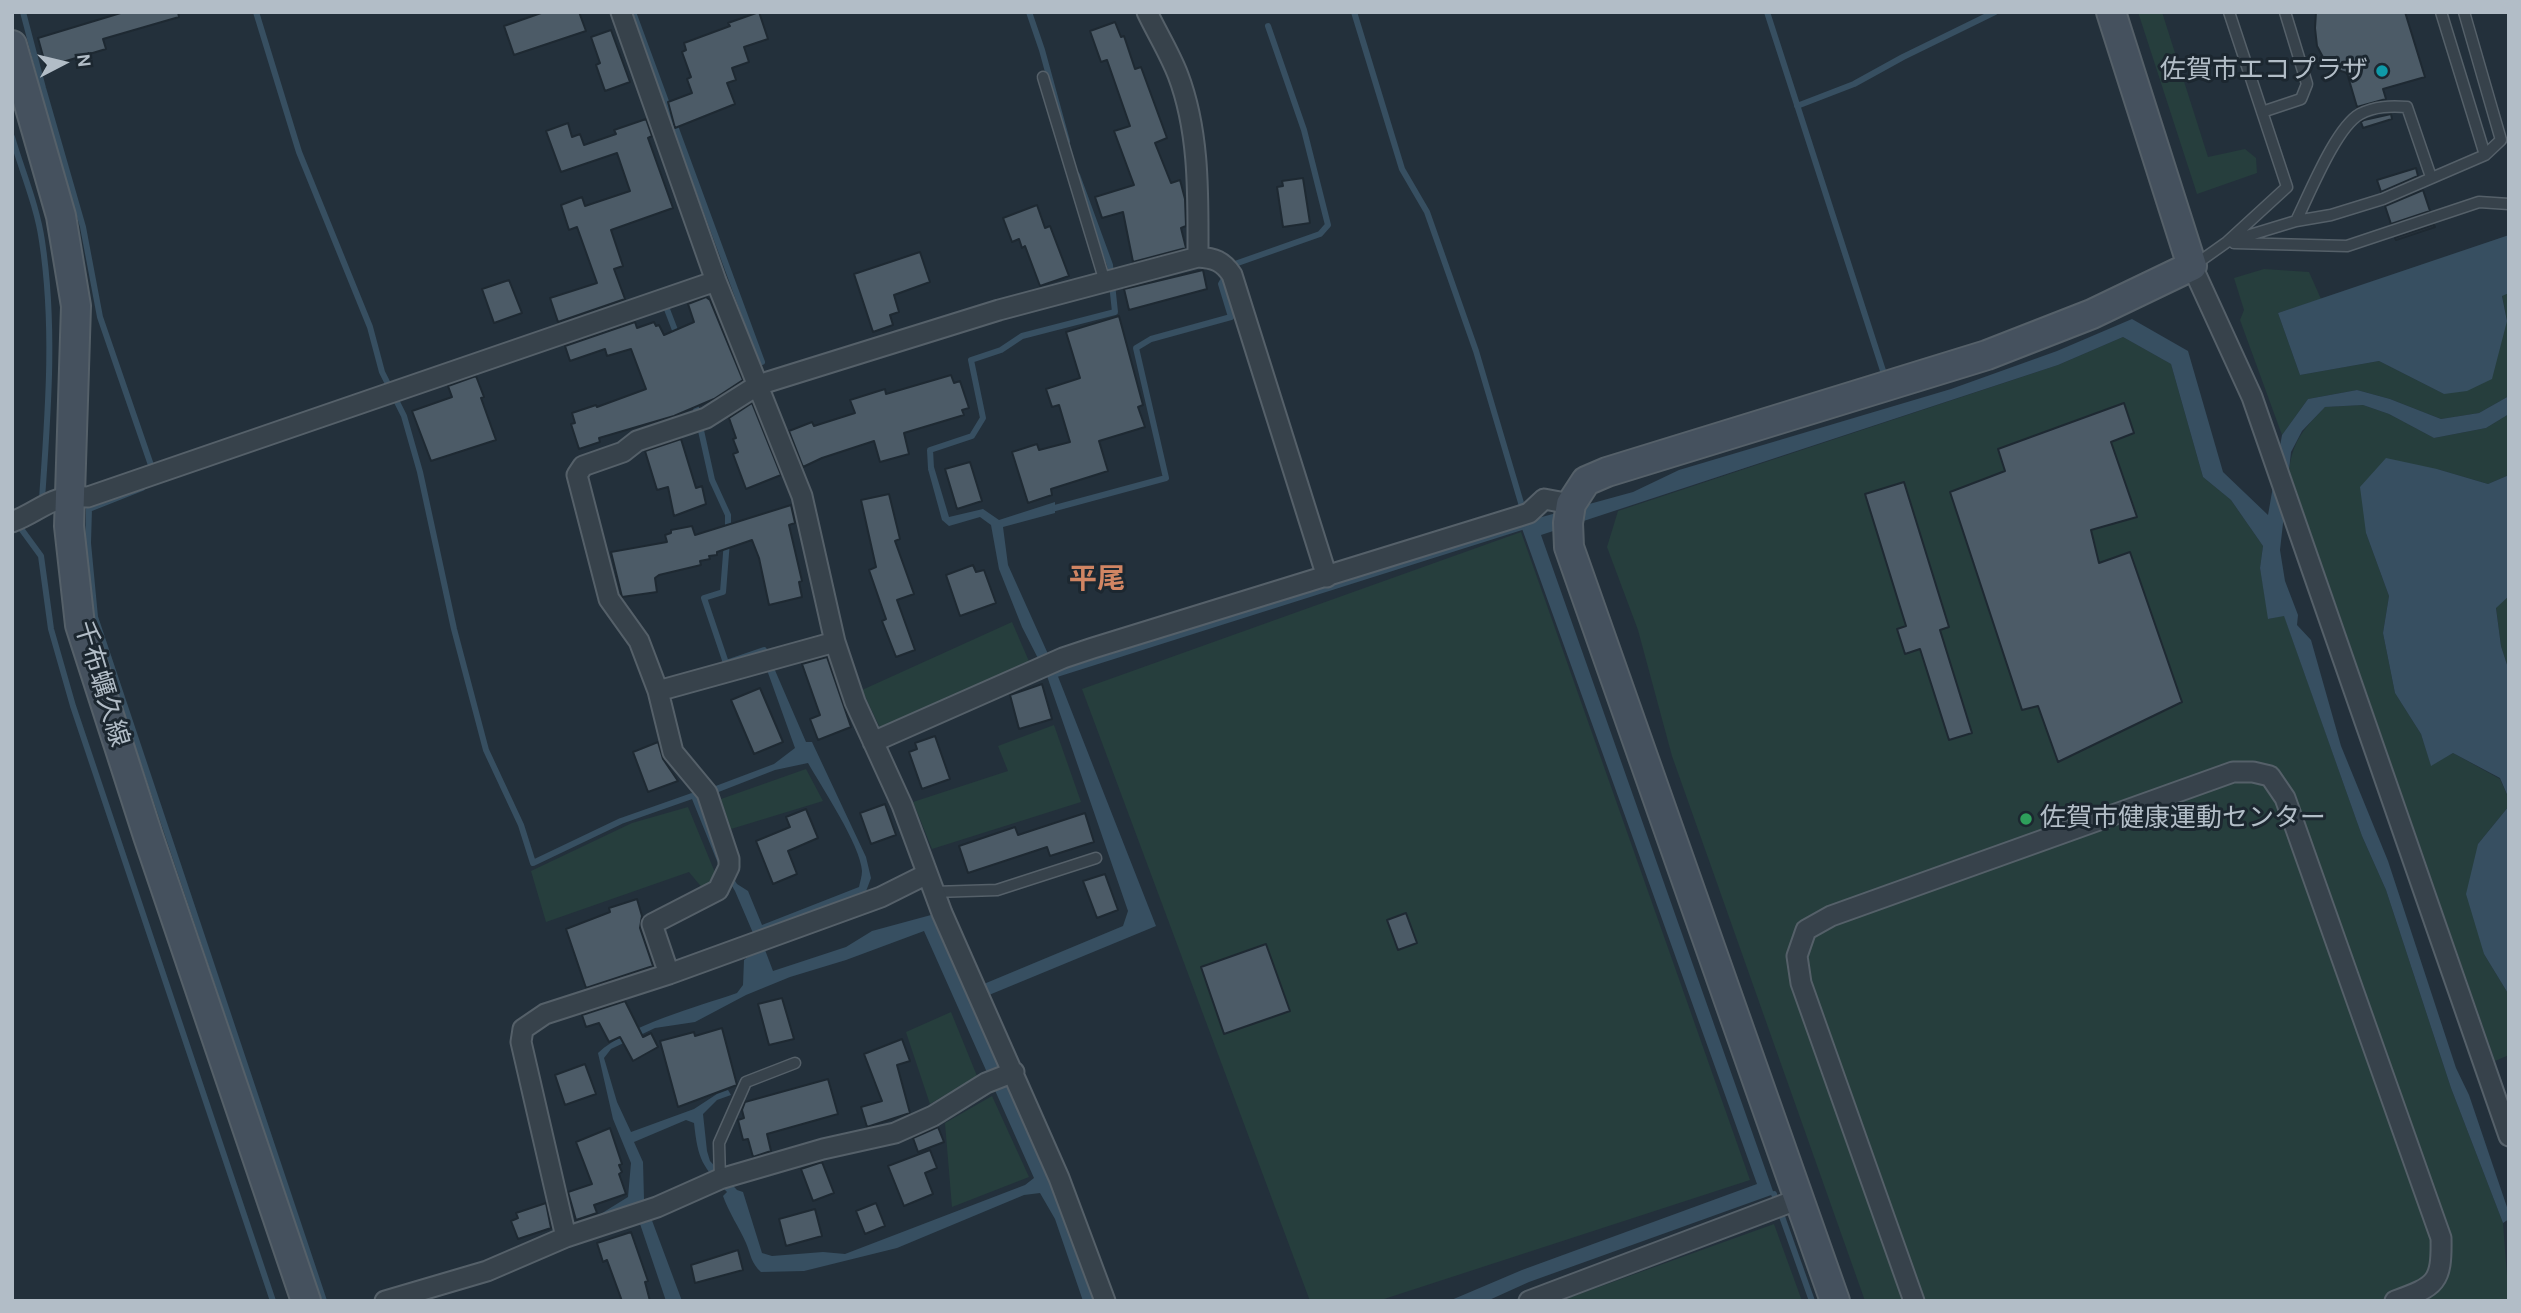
<!DOCTYPE html>
<meta charset="utf-8">
<style>
body{margin:0}
#map{position:relative;width:2521px;height:1313px;overflow:hidden;background:#23303b;font-family:Karla,sans-serif}
canvas{display:block}
.frame{position:absolute;inset:0;border:14px solid #b2bdc7;pointer-events:none}
.north{position:absolute;left:28px;top:28px;width:70px;height:70px;-webkit-text-stroke:5px #1c2730;paint-order:stroke;rotate:83deg;font-size:19px;font-weight:700;line-height:28px;text-align:center;color:#b2bdc7}
.north::after{content:'';display:block;margin:auto;width:24px;height:32px;background:#b2bdc7;clip-path:polygon(50% 0,100% 100%,50% 72%,0 100%)}
</style>
<div id="map">
<canvas width="2521" height="1313"></canvas>
<div class="frame"></div>
<div class="north">N</div>
</div>
<script>
const context = document.querySelector('canvas').getContext('2d');
context.lineJoin = 'round';
function fill(path, color) {
  context.fillStyle = color;
  context.fill(path, 'evenodd');
}
function trace(path, color, width, dash) {
  context.strokeStyle = color;
  context.lineWidth = width;
  context.lineCap = dash ? 'butt' : 'round';
  context.setLineDash(dash || []);
  context.stroke(path);
}
function drawText(font, color, halo, rows, align = 'center') {
  context.font = font + ' Karla,"Noto Sans JP",sans-serif';
  context.lineWidth = 6;
  context.setLineDash([]);
  context.textBaseline = 'middle';
  context.strokeStyle = halo;
  context.fillStyle = color;
  for (const [text, x, y, turn = 0] of rows) {
    context.save();
    context.translate(x, y);
    context.rotate((+turn || 0) * Math.PI / 180);
    context.textAlign = isNaN(turn) ? turn : align;
    if (halo) context.strokeText(text, 0, 0);
    context.fillText(text, 0, 0);
    context.restore();
  }
}
const green = new Path2D(`
 M2138,12H2162L2208,157L2245,149L2256,158L2257,173L2197,194Z
 M2264,269L2309,272L2321,299L2278,313L2300,375L2379,361L2444,394L2507,321L2502,295L2509,293V396L2479,413L2441,419L2390,399L2357,390L2308,399L2282,435L2240,320L2244,310L2234,278Z
 M2123,337L2171,364L2203,477L2231,500L2263,546L2260,568L2269,619L2284,615L2362,836L2386,890L2451,1088L2503,1223L2509,1301H1865L1672,756L1638,630L1607,547L1618,511L2058,365Z
 M2363,405L2389,414L2434,438L2486,428L2509,414V475L2488,484L2437,469L2366,533L2389,596L2383,633L2395,693L2421,734L2431,765L2453,753L2500,779L2509,799V806L2478,844L2484,954L2509,995V1055L2495,1061L2289,470C2293,439 2305,428 2325,407Z
 M1521,532L1750,1180L1378,1301H1310L1082,689Z
 M2509,596V671L2501,646L2496,607Z
 M1012,622L1031,666L882,732L862,690Z
 M1054,725L1081,802L932,849L913,802L1008,771L998,746Z
 M806,769L823,801L731,829L721,799Z
 M688,807L716,875L704,890L689,872L546,922L531,871L632,823Z
 M951,1012L977,1076L930,1104L906,1032Z
 M992,1096L1029,1177L952,1207L945,1123Z
 M1774,1224L1802,1301H1560Z`);
const water = new Path2D(`
 M2509,235V293L2502,296L2507,321L2492,379L2467,391L2444,394L2379,361L2300,375L2278,313Z
 M2132,319L2188,351L2223,472L2268,515L2282,435L2308,399L2357,390L2390,399L2441,419L2479,413L2509,396V414L2486,428L2434,438L2389,414L2363,405L2325,407L2302,431L2291,452L2280,550L2285,581L2298,615L2297,625L2311,640L2341,746L2388,861L2456,1068L2469,1095L2509,1213V1219L2503,1223L2451,1088L2386,890L2362,836L2284,616L2268,619L2260,568L2263,546L2231,500L2203,477L2171,364L2123,337L2058,365L1541,535L1774,1194L1529,1282L1487,1301H1449L1522,1270L1757,1184L1520,523L1633,492L1679,470L1951,389L2057,351Z
 M2386,458L2437,469L2488,484L2509,475V596L2496,608L2501,646L2509,671V799L2500,778L2453,753L2431,766L2421,734L2395,693L2383,633L2389,596L2366,533L2360,487Z
 M934,467L949,517L983,509L999,520L1055,502V513L1003,527L1008,565L1057,674L1156,926L972,1002L1014,1090L1097,1301H1083L1055,1219L1040,1193L1024,1195L897,1248L804,1271L761,1272C751,1263 751,1255 746,1243C739,1227 729,1213 723,1196L727,1192C702,1166 698,1160 694,1123L686,1120L634,1142L643,1162L644,1199L682,1301H666L635,1209L575,1226L599,1215L628,1197L631,1163L613,1119L598,1053C628,1025 697,1007 737,993L743,985L744,960L757,950L753,933L735,891L717,861L690,794L698,793L717,852L737,884L748,891L762,925L859,887C860,882 862,876 862,871C861,846 821,786 808,763L775,770L716,793L713,787L774,764L795,748L767,670L774,668L806,742H812L866,857L871,878L865,894L762,931L765,950L773,971L846,947L872,931L931,915L967,991L1123,926L1128,911L1047,676L1022,627L999,569L991,525L980,517L949,526L942,520L928,469ZM924,931L1034,1178L1025,1185L845,1254L823,1252L772,1256L762,1253L743,1192L737,1190L710,1161L707,1151L703,1114L717,1100L731,1095L728,1090L717,1094L694,1109L631,1132L617,1102L604,1058L611,1049L655,1028L695,1022L746,995L790,977L846,960Z
 M2509,806V995L2484,954L2466,894L2478,844Z`);
const stream = new Path2D(`
 M23,12L43,88L83,227L100,317L153,471
 M256,12L299,152L370,327L382,372L404,416L420,472L454,629L486,750L521,825L533,863L621,821L692,796
 M633,12L762,362
 M1029,12L1042,50L1067,141
 M1354,12L1402,169L1427,212L1476,351L1524,513
 M1767,12L1886,380
 M1797,106L1854,84L1903,57L1995,12
 M12,137C22,171 37,206 42,241C55,327 48,413 42,499L40,500
 M665,304L678,338
 M694,399L712,480L728,515V530
 M931,468L930,450L972,436L983,418L971,360L1001,350L1022,336L1115,312L1110,265L1077,175
 M142,488L89,509L88,543L95,617L324,1301
 M1055,508L1166,478L1136,348L1151,339L1231,317L1221,284L1232,265L1320,234L1328,225L1304,130L1268,26
 M21,523L22,530L41,556L51,629L73,706L273,1301
 M727,541L723,592L704,598L726,663L764,650
 M1057,674L1522,527
 M1774,1194L1812,1301`);
const building = new Path2D(`
 M124,12H178L179,17L103,39L106,49L46,67L38,38Z
 M544,12H579L586,31L514,55L504,26Z
 M759,12L768,39L744,47L749,62L732,68L736,80L727,83L735,104L675,128L668,102L692,93L687,79L691,77L682,52L686,50L684,43L730,26L728,23Z
 M2316,12H2405L2425,77L2383,89L2386,99L2357,107L2347,73L2335,69L2325,61L2317,46L2315,28Z
 M1115,22L1121,37L1124,36L1135,69L1141,67L1167,138L1155,143L1171,183L1180,180L1185,199L1186,226L1181,228L1186,248L1133,262L1123,212L1102,218L1095,197L1134,185L1114,131L1130,126L1107,60L1101,62L1090,31Z
 M611,30L630,82L605,91L596,65L600,63L591,37Z
 M2391,114L2392,119L2363,128L2361,122L2364,120Z
 M646,119L652,136L648,138L673,208L611,230L623,266L614,269L625,299L558,322L550,298L597,283L577,227L569,230L561,205L582,197L585,206L630,191L617,153L561,172L546,131L568,123L572,137L580,134L584,145L616,134L614,130Z
 M2416,168L2418,176L2381,192L2377,180Z
 M1303,178L1310,223L1283,227L1277,187L1283,186L1282,181Z
 M2423,190L2430,211L2391,224L2385,206Z
 M1037,205L1045,228L1050,226L1069,276L1040,286L1025,246L1022,248L1019,239L1012,242L1003,218Z
 M2434,225L2435,227L2396,240L2395,238Z
 M920,252L930,282L894,295L899,312L890,315L893,325L873,332L854,274Z
 M1203,270L1207,289L1129,310L1124,289Z
 M509,280L522,313L494,323L482,289Z
 M706,297L710,300L743,380L714,399L674,416L599,438L600,442L579,449L571,424L575,423L572,413L596,405L597,407L646,389L631,349L607,356L605,349L570,361L565,346L635,322L637,328L654,322L656,326L659,325L664,335L694,322L688,304Z
 M1119,316L1143,405L1138,407L1145,427L1099,441L1108,471L1051,489L1052,495L1028,503L1012,452L1037,444L1039,450L1070,442L1059,405L1052,407L1046,389L1080,378L1066,332Z
 M951,375L954,383L960,381L969,408L962,410L964,415L904,433L909,454L880,462L874,441L822,458L803,467L789,431L812,422L814,426L855,413L850,400L885,389L886,394Z
 M476,376L484,397L481,398L496,440L431,461L412,411L452,397L448,386Z
 M752,403L781,475L746,489L733,454L738,452L733,439L736,438L729,418Z
 M2124,403L2134,433L2111,442L2137,517L2091,530L2099,563L2130,552L2182,702L2058,762L2038,706L2022,710L1950,492L2005,471L1998,449Z
 M681,439L696,488L702,486L706,504L674,516L668,487L657,490L645,451Z
 M970,462L982,501L957,509L945,469Z
 M1904,482L1949,627L1940,630L1972,733L1949,740L1920,649L1905,654L1897,629L1906,626L1865,494Z
 M889,494L900,539L895,541L914,594L897,600L915,650L896,657L882,621L886,619L869,570L876,567L861,500Z
 M791,505L795,523L789,525L802,581L799,582L802,597L769,605L759,558L752,540L717,552V555L709,556L710,559L700,561L701,565L659,575L655,578L657,592L622,597L611,552L667,542L665,535L671,533V530L692,526L695,535Z
 M973,565L976,572L984,570L996,603L960,616L946,575Z
 M827,657L851,727L818,740L810,719L820,715L802,664Z
 M1042,684L1052,719L1019,729L1010,695Z
 M760,688L783,742L754,754L731,700Z
 M935,736L950,779L922,789L909,752L917,749L915,743Z
 M658,742L663,759L678,781L648,792L633,752Z
 M885,804L896,835L871,844L860,813Z
 M806,809L818,838L788,851L797,874L773,884L756,841L790,827L786,817Z
 M1085,813L1094,842L1050,856L1047,847L968,873L959,846L1015,827L1018,835Z
 M1105,874L1118,910L1097,918L1083,881Z
 M637,899L642,916L640,928L653,966L586,988L566,929L610,912L609,908Z
 M1406,913L1417,943L1398,950L1387,920Z
 M1266,944L1290,1011L1224,1034L1201,967Z
 M782,998L794,1039L769,1045L758,1004Z
 M625,1001L643,1037L651,1033L658,1047L633,1061L620,1037L609,1042L599,1023L586,1027L582,1015Z
 M722,1028L737,1085L678,1107L660,1041L694,1032L695,1036Z
 M902,1039L910,1061L897,1065L910,1113L867,1127L861,1107L882,1101L864,1054Z
 M585,1064L596,1094L565,1105L555,1075Z
 M828,1079L838,1114L767,1134L771,1151L753,1157L748,1139L743,1140L738,1120L744,1118L742,1110L745,1102Z
 M938,1127L944,1142L918,1152L913,1138Z
 M610,1128L622,1164L619,1165L622,1172L619,1174L626,1194L594,1205L597,1213L576,1220L568,1192L592,1184L576,1142Z
 M930,1150L937,1168L925,1173L933,1194L904,1206L888,1166Z
 M822,1162L834,1193L813,1201L801,1169Z
 M546,1203L551,1228L518,1239L511,1221L518,1218L516,1213Z
 M876,1203L885,1226L865,1234L856,1211Z
 M815,1209L822,1236L786,1246L779,1219Z
 M631,1232L648,1281L645,1282L650,1301H622L607,1260L603,1262L597,1243Z
 M738,1250L743,1270L695,1283L691,1265Z`);
const lane = new Path2D(`
 M2441,12L2485,155
 M1043,77L1105,282
 M2262,112L2301,99L2307,84L2285,12
 M2296,221C2309,195 2336,127 2360,114C2375,106 2391,106 2407,107L2431,177
 M2227,242L2296,221L2331,215L2383,199L2485,155L2501,140L2464,12
 M2234,243L2347,246L2479,202L2509,204
 M2196,264L2227,242L2287,187L2229,12
 M934,892L997,890L1096,858
 M720,1179L719,1143L746,1082L795,1063`);
const street = new Path2D(`
 M621,12L716,281L802,496L835,642L855,702L902,805L942,913L1059,1178L1105,1301
 M1198,257C1214,258 1223,261 1232,275L1327,577
 M2192,266L2252,397L2509,1136
 M12,522C43,510 50,494 88,497L716,281
 M835,642L658,691L639,641L609,599L577,475L583,466L623,452L637,441L706,418L758,385L999,310L1198,257C1198,197 1200,133 1178,75C1170,54 1157,33 1147,12
 M658,691L673,752L707,793L729,859V867L718,890L652,924L669,974
 M873,742L1063,658L1093,648L1520,516L1529,513L1544,499L1571,504
 M566,1237L521,1042L523,1029L545,1014L669,974L881,897L927,874
 M385,1301L487,1271L566,1237L657,1207L720,1179L823,1149L895,1133L933,1116L986,1083L1014,1072
 M1529,1301L1799,1199
 M1914,1301L1801,983L1797,956L1806,930L1831,916L2233,772H2253L2270,776L2285,798L2441,1238C2442,1283 2436,1286 2395,1301`);
const secondary = new Path2D(`
 M12,45L61,216L76,306L69,526L80,625L148,836L306,1301
 M1835,1301L1569,547L1568,523L1571,504L1586,481L1607,472L1987,355L2092,314L2192,266L2111,12`);
const markers = [
 [2382,71,7,"#0f9aa8"],
 [2026,819,7,"#2e9e5b"]
];
const poiNames = [
 ["佐賀市エコプラザ",2368,71],
 ["佐賀市健康運動センター",2040,819,"left"]
];
const streetNames = [
 ["千布蠣久線",101,684,73]
];
const neighbourhoodNames = [
 ["平尾",1097,580]
];
fill(green, '#263e3d');
fill(water, '#374f61');
trace(stream, '#374f61', 6);
fill(building, '#4c5b67');
trace(building, '#1e2932', 2);
trace(lane, '#556069', 13);
trace(street, '#556069', 23);
trace(secondary, '#556069', 32);
trace(lane, '#37424b', 10);
trace(street, '#37424b', 19);
trace(secondary, '#45515e', 28);
for (const [x, y, r, color] of markers) {
  const dot = new Path2D();
  dot.arc(x, y, r, 0, 2 * Math.PI);
  context.fillStyle = color;
  context.fill(dot);
  trace(dot, '#1c2730', 2.5);
}
drawText('26px', '#b2bdc7', '#1c2730', poiNames, 'right');
drawText('26px', '#b2bdc7', '#1c2730', streetNames);
drawText('bold 28px', '#d18563', '#1c2730', neighbourhoodNames);
</script>
